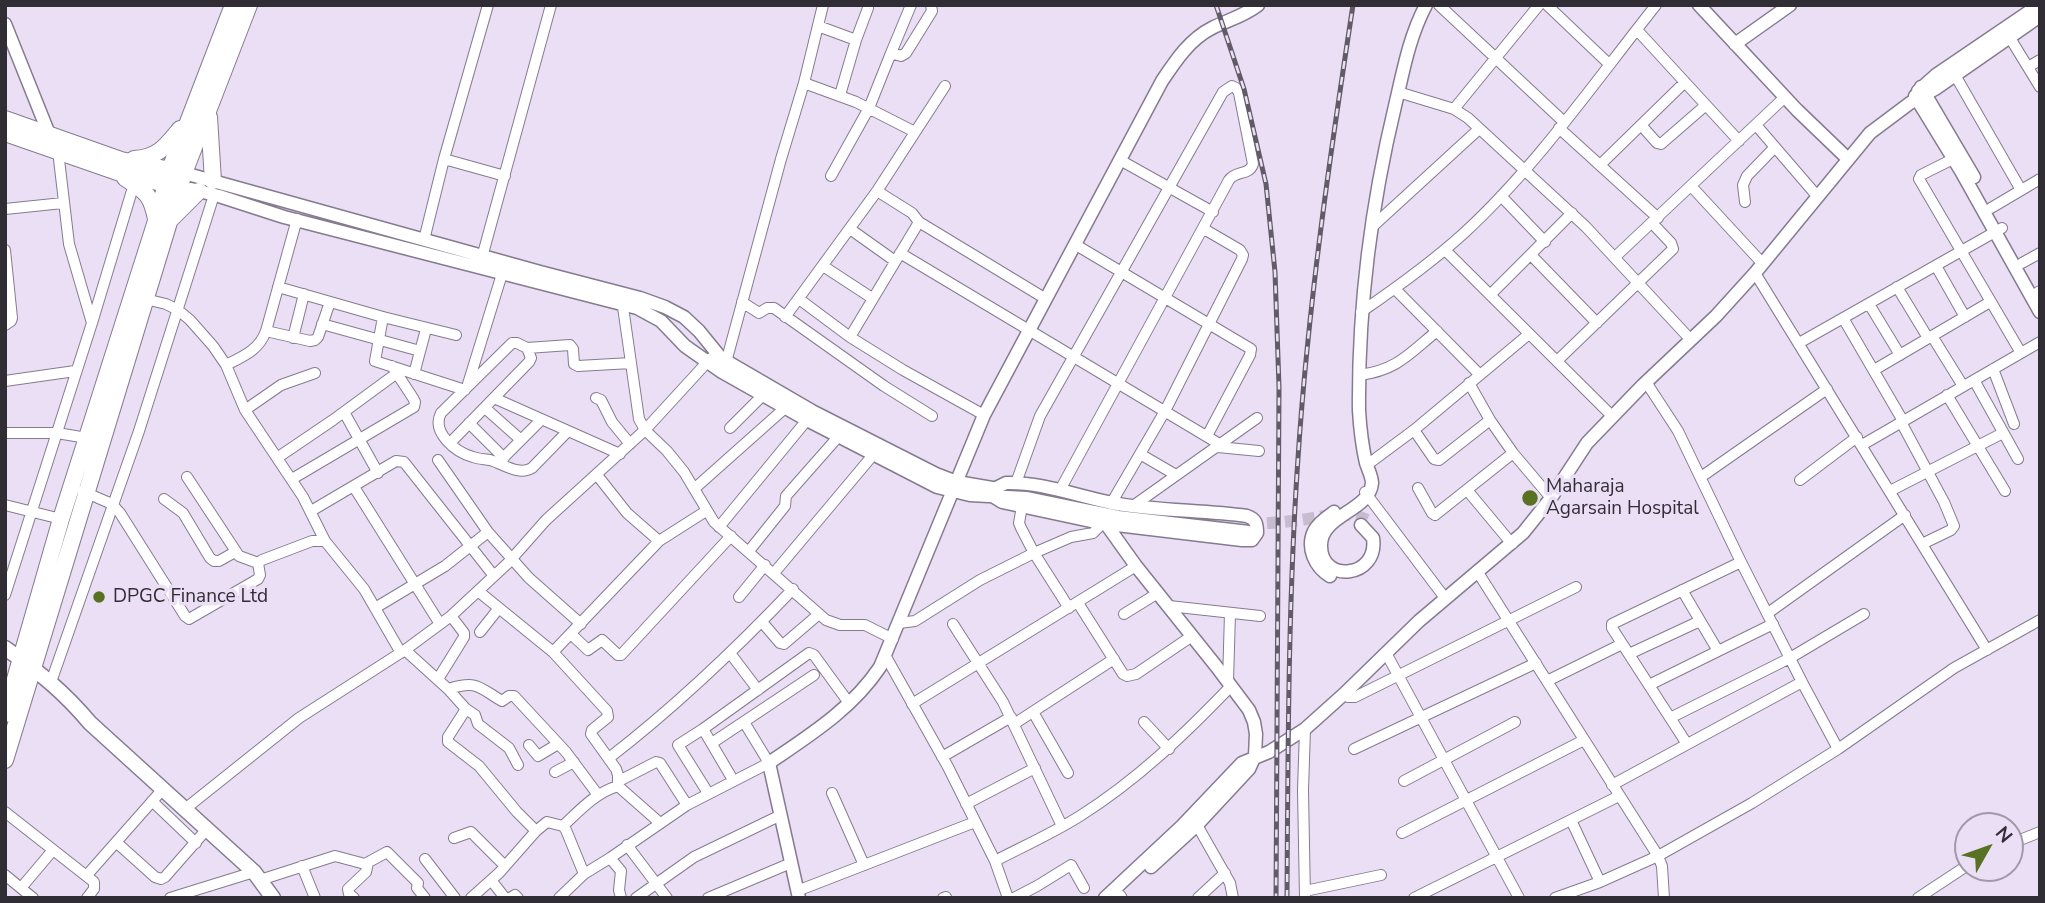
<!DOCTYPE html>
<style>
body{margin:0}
#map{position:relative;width:2045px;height:903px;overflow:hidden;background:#ebdff6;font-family:"Nunito Sans",sans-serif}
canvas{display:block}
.frame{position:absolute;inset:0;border:7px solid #312d35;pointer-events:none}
.north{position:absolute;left:1954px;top:812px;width:70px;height:70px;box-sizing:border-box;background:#ebdff6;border:2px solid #a198a9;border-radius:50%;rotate:50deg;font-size:19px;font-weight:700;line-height:28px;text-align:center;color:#312d35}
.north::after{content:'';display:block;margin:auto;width:24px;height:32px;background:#597123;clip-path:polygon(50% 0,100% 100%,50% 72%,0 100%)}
</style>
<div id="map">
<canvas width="2045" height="903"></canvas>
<div class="frame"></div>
<div class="north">N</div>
</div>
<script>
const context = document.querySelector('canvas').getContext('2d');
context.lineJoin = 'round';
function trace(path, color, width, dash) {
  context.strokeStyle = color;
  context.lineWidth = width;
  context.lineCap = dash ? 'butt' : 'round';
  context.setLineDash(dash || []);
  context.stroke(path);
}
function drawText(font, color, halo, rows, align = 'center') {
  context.font = font + ' "Nunito Sans",sans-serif';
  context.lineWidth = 7;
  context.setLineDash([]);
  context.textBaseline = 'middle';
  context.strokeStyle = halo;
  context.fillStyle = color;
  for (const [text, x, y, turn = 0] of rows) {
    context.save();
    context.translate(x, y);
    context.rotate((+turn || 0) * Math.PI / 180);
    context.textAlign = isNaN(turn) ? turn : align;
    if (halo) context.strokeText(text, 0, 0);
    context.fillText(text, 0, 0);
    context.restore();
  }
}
const tertiaryTunnel = new Path2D(`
 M1249,524C1266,524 1283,522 1300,520C1323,517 1344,509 1367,520`);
const minor = new Path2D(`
 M1439,5L1564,122
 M1547,5L1609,64
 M818,26L856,40
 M1637,30L1739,141
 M2007,33L2040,87
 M891,53L911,5
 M2028,67L2040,60
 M1955,75L2021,190
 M804,83L856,102L915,132
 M1398,92L1454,109L1468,118L1586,227L1691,340
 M840,95L856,40L868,8
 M1454,109L1539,5
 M1641,125L1657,143L1661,144L1706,105
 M1756,125L1818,197
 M1559,128L1658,218
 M58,151L69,244L92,323
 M444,159L505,176
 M1953,159L1921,175L1919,179L2021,353
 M1120,160L1213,212
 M1600,165L1685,82
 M831,176L869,108L891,53L901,56L906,53L932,11L931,5
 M1691,186L1763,264
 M877,191L912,213L919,222
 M1501,196L1545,242
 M1745,202L1743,185L1747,176L1775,147
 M1991,208L2040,179
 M5,209L63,203
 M297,219L266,331L310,341L315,340L318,337L330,302
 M1372,227L1479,129
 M850,229L895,261
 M424,240L444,159L488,5
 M1076,245L1251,349L1250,355L1207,436
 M5,250L12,318L11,321L5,325
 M1445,250L1612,416
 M900,253L1221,445
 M1531,255L1597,323
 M1615,257L1785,97
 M481,261L551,5
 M2022,263L2040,253
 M823,266L872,298
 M1936,266L1965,317
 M1755,273L1987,650
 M278,287L383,317L456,335
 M1897,287L1928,338
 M1395,289L1480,375
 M2038,292L2040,291
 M1490,295L1572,213
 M141,298L166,304L178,310L190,320L213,346L226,365L245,410L303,497L325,541L364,589L401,653
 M799,299L850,337
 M622,300L639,419L645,430L667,451L684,472L714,522L826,620L840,625H865L893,639
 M742,302L759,313L767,308H774L884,386L932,416
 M1869,304L1900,355
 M1361,312C1396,288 1431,263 1463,234C1536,167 1594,83 1656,5
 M383,317L375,361L465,390
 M785,317L877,191L945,86
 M1843,318L1903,421
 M322,324L420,351
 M1932,336L1963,386
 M293,338L304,294
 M1799,343L2002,228
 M1557,361L1673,249L1671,243L1652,223
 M226,365C244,356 259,350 266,331
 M725,366L781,159L804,83L823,5
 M1993,369L2014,424
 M1874,370L1990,302
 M414,374L426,329
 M1360,375C1397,370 1409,354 1437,331
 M1974,380L2018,459
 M5,381L75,371
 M1646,382L1678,431L1741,562L1802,682L1838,749
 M1469,383L1490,420L1513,453L1551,498
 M468,384L502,274
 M1947,395L2005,491
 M494,398L620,454
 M596,398L601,400L612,422L630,444
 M485,408L521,440
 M245,410L281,385L315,373
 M344,412L378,473
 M984,415L903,370L850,337L919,222L1046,299
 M1901,422L1944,502L1954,526L1951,530L1922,544
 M469,423L504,458
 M730,428L763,395
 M1414,430L1434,459L1439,460L1490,420
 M568,431L532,468C518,476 504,464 490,460C484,459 478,459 473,457C455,452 431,432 441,413L512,343H517L527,348L570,345L573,349L574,364L578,366L631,363
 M5,433H57L87,438
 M450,443L529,362L531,358L527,348
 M1862,445L2040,342
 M1218,447L1259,451
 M1140,454L1176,475
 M277,458L333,420L397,373
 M438,460L488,532L529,578L581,624
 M498,463L541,420
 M1367,465L1414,430L1529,334
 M597,475L627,513L659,541
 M187,477L239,556L258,563
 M1701,477L1827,389
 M292,479L414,407L415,402L413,398L392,366
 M1800,480L1857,437
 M1016,483L1040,416L1223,92L1232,86L1236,88L1239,93L1253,164C1249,176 1236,170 1229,180L1060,490
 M354,487L440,624
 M1418,488L1432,513L1435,515L1513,453
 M694,489L785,408
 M1467,490L1512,544
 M82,491L112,504L120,513L185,616L189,619L258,579L260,575L258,563L262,560L312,541H325
 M1890,491L2003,433
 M1365,492L1445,598
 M164,499L183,513L210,558L214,561H219L235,552
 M1112,502L1165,411L1242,259L1243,255L1240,250L1204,229
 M5,505L61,519
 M1022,506L1019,523L1021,528L1034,553L1069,608
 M1133,506L1257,418
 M311,511L396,461L404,462L494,576
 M719,527L807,420
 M749,551L785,506L786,496L838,437
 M1477,571L1658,856L1662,866L1664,898
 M774,573L873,455
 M1682,590L1718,651
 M478,591L553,652L607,711L608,717L592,730L591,734L616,769L618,775V786L660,823
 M5,595L92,323L134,184
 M739,597L765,565
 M1078,603L1123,674L1127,676L1136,674L1192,636
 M1169,606L1260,616
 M375,608L445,566L488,532
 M1768,613L1905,515
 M1124,614L1158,593
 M762,622L780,643L784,644L819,614
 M899,623L915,621L980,580L1034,553L1071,537L1093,533L1099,527L1100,523
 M953,624L1003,702L1062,826
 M480,632L499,608
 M571,634L588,650L602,640L618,655H621L731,536
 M405,650L448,689C478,680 478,687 502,701L509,696H514L566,752L598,795
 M553,652L659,541L706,511
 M730,653L758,690
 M1386,653L1519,898
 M1629,654L1700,621
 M885,655L948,767L995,861L1008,898
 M438,679L464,637V633L451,616
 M1547,681L1622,644
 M51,682L139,431L214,195
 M1228,682L1230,613
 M1649,685L1773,624
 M448,689L466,709L448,737V742L479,766L517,812L536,831L547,822L563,826L566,830L584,874
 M1344,694L1348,697H1355L1576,587
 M912,704L1136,566
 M466,709L475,715L478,724L509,748L518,765
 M1033,712L1068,773
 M1670,718L1790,658L1864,614
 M1144,722L1169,749
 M1014,724L1114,659
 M703,729L809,653L814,655L849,703
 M1305,729L1303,790L1305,898
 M712,743L814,675
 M1687,744L1612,628V624L1741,562
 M529,745L538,756L558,744
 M1354,749L1536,663
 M942,757L1011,717
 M609,758C675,707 735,650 793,589
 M555,772L574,762
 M619,781L656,762L660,763L687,805
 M1404,781L1515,722
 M1612,785L1802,682
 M708,793L678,745L703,729L733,780
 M832,793L864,865
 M152,801L196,843
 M966,804L1035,768
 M185,809L299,718L405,650L451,616L508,563L546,520L645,430L711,358
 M5,812L94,882V889L87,898
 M1571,820L1600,882
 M1197,825L1230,883L1233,898
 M563,826C580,810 595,793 618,786
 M1402,833L1584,740
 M454,838L471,832L504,865
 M116,842L155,877L161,879L165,877L207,829
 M2010,844L2040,832
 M627,845L667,898
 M610,858L621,871L619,890L621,898
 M425,859L455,898
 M995,861C1024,846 1053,833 1080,816C1137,780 1185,734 1231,686
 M302,866L315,898
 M5,875L33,898
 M87,875L163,789
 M260,880L335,856L365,864L387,852L418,883L417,888L425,898
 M491,880L505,898
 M21,888L53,850
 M797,891L975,822
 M1305,891L1381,875
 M1120,895L1122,898
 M170,898L254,872
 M354,898L349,894L348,889L366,872L368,863
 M471,898L499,873L536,831
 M510,898L515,895L518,898
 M559,898L584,874L610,858L687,805L769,763L744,722
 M636,898L694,857L781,815
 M708,898L791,863
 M943,898L946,897
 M1014,898L1037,886L1071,865L1084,888
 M1198,898L1225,873
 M1414,898L1619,796
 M1555,898L1600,882L1658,856L1752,803L1838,749L1954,668L2040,620
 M1918,898L1968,865`);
const tertiary = new Path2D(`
 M1699,5L1797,110L1848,159
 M5,24L49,134
 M1735,44L1790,5
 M1921,87L1974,177
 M1918,91L1936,75L2039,5
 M1915,96L1961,171L2040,312
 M184,173L540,272L640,298L665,307L684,317L699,331L721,358L812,411L936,474L957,482L998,489
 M191,189L219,196L284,217L637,308L661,321L685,346L722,372L807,420L937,487L970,495L1026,498L1118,517L1249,532
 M1006,483C1042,482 1077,496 1112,503C1156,511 1202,510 1247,516C1256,519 1257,524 1257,533L1252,540H1242L1100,523L1002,502L994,497V489Z
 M1106,524L1136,566L1216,666L1249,710L1254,722L1256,734L1255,756L1249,769L1197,825L1151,867
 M1361,525L1373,538C1379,578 1321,584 1321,546C1320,515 1370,511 1372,483C1372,477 1368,469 1366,463C1362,445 1360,428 1359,410C1358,308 1371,206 1395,106C1403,72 1409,37 1426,5
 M1330,576C1315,567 1306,548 1314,531C1318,523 1327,517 1334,512
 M799,898L769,763C810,735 852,709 880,667L984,415L1162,81C1176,60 1190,39 1212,28C1228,20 1244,16 1258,5
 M1105,898L1182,826L1242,763L1269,752L1305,729L1344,694L1419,621L1523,533L1551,498L1587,443L1643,385L1716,316L1755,273L1870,133L1910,103L1935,89L2040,16`);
const secondary = new Path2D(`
 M5,648C38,671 64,692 90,723L254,872L273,898`);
const primary = new Path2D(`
 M209,117L213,181
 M5,119L121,160L180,172
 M5,133L120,173L174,186
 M134,159C158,158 166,146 180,129
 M125,178C146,192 151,194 156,219
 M171,219L199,191
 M5,714L61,519L156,221L170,169L233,5
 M5,760L184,173L249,5`);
const rail = new Path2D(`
 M1216,5L1244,89L1266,184L1275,272L1279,387L1276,898
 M1287,898C1288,751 1288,604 1298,458C1308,306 1330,155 1353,5`);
const markers = [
 [1530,498,9,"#597123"],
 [99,597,7,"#597123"]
];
const poiNames = [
 ["Maharaja",1546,487],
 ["Agarsain Hospital",1546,509],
 ["DPGC Finance Ltd",113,597]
];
trace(tertiaryTunnel, '#c6bbcf', 12, [12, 6]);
trace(minor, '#857b8f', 12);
trace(tertiary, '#857b8f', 15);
trace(secondary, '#857b8f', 17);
trace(primary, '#857b8f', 18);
trace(minor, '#fff', 10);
trace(tertiary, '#fff', 12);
trace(secondary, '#fff', 14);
trace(primary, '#fff', 16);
trace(rail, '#615b67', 5);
trace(rail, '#ebdff6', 2.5, [8]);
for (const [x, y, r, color] of markers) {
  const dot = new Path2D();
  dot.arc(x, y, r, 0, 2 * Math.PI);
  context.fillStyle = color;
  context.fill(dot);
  trace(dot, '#ebdff6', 2.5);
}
drawText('19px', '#312d35', '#ebdff6', poiNames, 'left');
</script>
